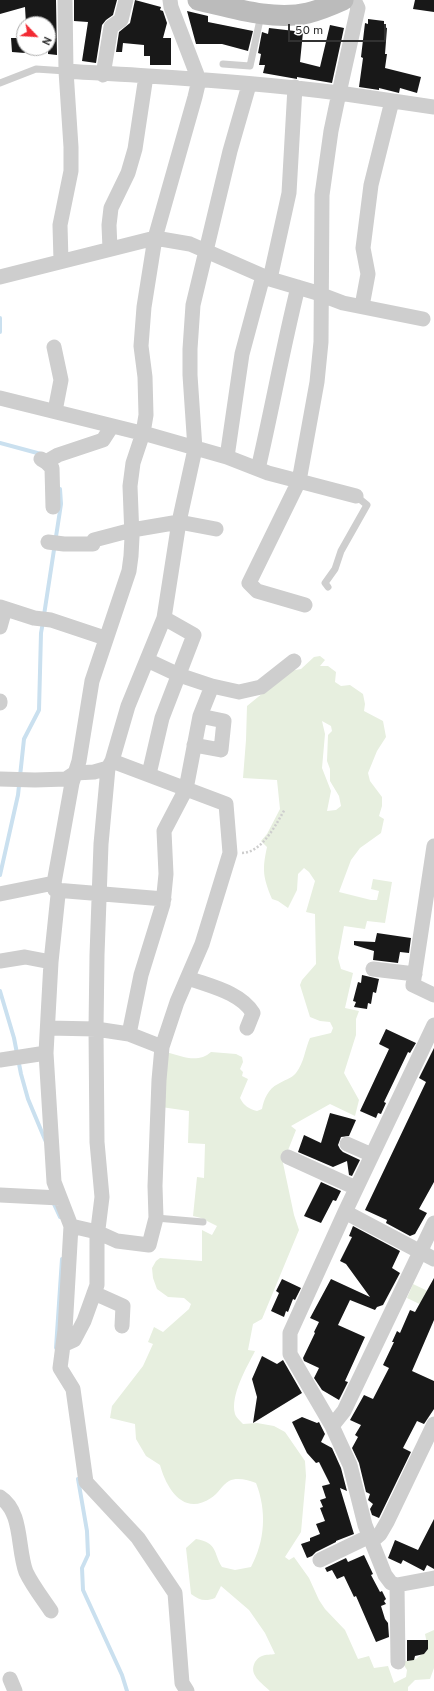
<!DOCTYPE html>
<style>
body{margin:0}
#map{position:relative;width:434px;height:1691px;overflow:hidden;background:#fff;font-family:Overpass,sans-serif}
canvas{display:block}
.north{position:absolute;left:16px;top:16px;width:40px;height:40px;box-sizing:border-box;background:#fff;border:1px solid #adadad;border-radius:50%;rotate:115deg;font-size:11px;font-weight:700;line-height:16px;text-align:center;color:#313131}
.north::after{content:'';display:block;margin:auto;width:14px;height:18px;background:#f22a33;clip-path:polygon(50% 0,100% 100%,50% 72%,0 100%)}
.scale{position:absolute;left:288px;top:24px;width:98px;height:18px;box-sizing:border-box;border:2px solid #313131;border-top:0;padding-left:5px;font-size:12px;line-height:14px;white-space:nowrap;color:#313131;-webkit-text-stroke:3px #fff;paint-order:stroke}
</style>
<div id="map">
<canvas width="434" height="1691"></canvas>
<div class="north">N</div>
<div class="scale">50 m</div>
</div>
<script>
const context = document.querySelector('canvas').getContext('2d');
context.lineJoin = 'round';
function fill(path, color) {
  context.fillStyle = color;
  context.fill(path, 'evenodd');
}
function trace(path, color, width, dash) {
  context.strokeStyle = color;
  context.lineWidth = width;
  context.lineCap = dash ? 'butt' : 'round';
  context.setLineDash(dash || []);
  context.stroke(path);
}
const green = new Path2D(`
 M320,656L325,660L320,666H328L336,672L335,682L341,686L350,685L363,694L365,704L364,711L383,721L386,737L377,751L368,773L370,781L382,797V806L379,816L384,819L381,833L360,848L351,860L339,892L371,900H377L379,891L371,889L373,879L392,882L385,923L367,921L365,929L344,926L338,958L341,969L353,973L345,1008L359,1011L356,1019V1035L344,1073L359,1100L355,1116L330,1104L291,1126L296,1130L283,1163L294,1215L299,1230L262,1319L253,1324L248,1350L255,1351C247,1367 230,1395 235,1414C236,1417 240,1421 243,1424L257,1423L274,1426L285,1432L305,1461L306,1476L301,1532L285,1557L289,1560L294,1557L309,1578L319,1600L325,1609L345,1630L358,1659L369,1656L374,1668L388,1666L394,1683L406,1677L407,1670L402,1662L416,1659L428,1649L425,1634L434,1630V1668L430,1679L415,1680L408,1687V1691H270C262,1683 248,1675 255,1662C257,1659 259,1657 262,1656C266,1654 271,1655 275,1654L265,1633L249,1610L221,1586L215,1598C205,1602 199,1600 191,1594L186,1548L196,1539C218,1543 213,1552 222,1567L235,1570L251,1567C265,1541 267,1511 256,1483C248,1480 237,1477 229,1481C222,1485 218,1494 211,1498C183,1517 166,1487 160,1465L146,1456L136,1439L135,1424L110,1418L112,1406L143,1366L153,1344L148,1342L154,1327L163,1332L189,1309L191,1304L184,1298L168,1297L157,1289L153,1278L152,1268L156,1261L160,1258L202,1261V1230L212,1235L217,1226L201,1218L193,1216L197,1177L204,1178L205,1144L188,1143L189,1111L161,1107L166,1052C181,1056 198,1064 211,1052L236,1054L242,1057L243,1062L240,1069L243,1072L242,1076L248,1079L240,1098C244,1106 249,1109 257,1111L262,1109C264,1099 268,1089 278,1084C284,1080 291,1079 296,1073C304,1063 305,1049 310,1038L331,1033L333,1028L330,1022L320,1021L310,1017L300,985L302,980L316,964L315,914L306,912L315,881L309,872L304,868L298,874L297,890L288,908L278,901L272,899C263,877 262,870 267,847L261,841L267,834L280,809L277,780L243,778L246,740L247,706L290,671L301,669L314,657ZM322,721L331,726L332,731L328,735L327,761L330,769V781L339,796L341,806L336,810L327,811L331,791L322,768L325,734Z
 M413,1284L434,1294V1311L407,1298Z`);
const stream = new Path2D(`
 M0,318V332
 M0,443L41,454
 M44,615L61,504L60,489
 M0,875L18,795L24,739L39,710L41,633L43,622
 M0,991L14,1038L21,1074L28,1099L46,1142
 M53,1202L60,1217
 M56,1348L62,1259
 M78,1479L87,1531L88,1555L82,1568L83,1590L122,1675L127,1691`);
const building = new Path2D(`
 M0,0H56L57,55L48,54V24H26L25,7L0,14Z
 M74,0H117L113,15L106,20L102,25L96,63L82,61L88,22L74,21Z
 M135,0L161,7L160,10L163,11L167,23L163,38H171V65H150V56H144V45L123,43L122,52H116L119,32L130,23Z
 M415,0H434V12L413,9Z
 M187,11L208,16V22L253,31L248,51L222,44H196Z
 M368,19L384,21V27L387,28L385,54H387L385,68L421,77L417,93L400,88L399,93L379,88V90L359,87L363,58L361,57L365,23L368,24Z
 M330,25L344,28L332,83L297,77V79L263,73L265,65H259L261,54L258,53L262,32L268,34L269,28L303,32L300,62L320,67Z
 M11,38H24L25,53L12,52Z
 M377,933L411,938L409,953L400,952L398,963L373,960L374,951L354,945V941L375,942Z
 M362,975L379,979L376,993L373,992L371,1004L368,1003L367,1009L354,1007L356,1002L353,1001L358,982L361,983Z
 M386,1029L416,1043L410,1053L408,1052L384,1102L386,1103L381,1114L378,1113L376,1118L360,1111L389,1049L379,1044Z
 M434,1048V1182L419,1209L427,1213L415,1234L410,1236L386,1223L387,1220L365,1210L426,1082L419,1078Z
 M330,1113L356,1120L349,1136L341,1137L338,1145L340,1149L343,1152L360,1160L352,1176L349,1175L347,1161L333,1167L298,1152L304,1135L321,1143Z
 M321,1182L341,1191L336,1201L333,1200L321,1223L304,1216Z
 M353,1226L400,1251L392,1268L400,1273L383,1305L377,1307L375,1310L350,1300L338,1325L365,1337L345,1381L348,1382L339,1400L322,1390L314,1378L319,1368L304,1361L303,1358L315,1333L314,1332L319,1322L310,1318L331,1279L370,1297L346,1264L340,1261L352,1237L349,1236Z
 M434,1278V1320L412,1371L434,1381V1409L424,1424L417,1421L403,1448L411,1452L379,1518L372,1515L370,1509L373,1504L368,1500L370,1494L366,1492L359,1463L352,1448L358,1437L355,1435L361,1425L350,1420L364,1395L373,1399L389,1368L383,1365L394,1342H392L397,1331L400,1333L410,1310L415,1312Z
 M282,1279L301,1288L295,1300L293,1299L288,1312L286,1311L284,1317L271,1311L279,1293L276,1291Z
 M262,1356L277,1364L283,1360L302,1393L253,1423L257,1397L252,1379Z
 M302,1417L317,1423L319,1422L325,1434L321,1442L332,1448L341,1468L347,1491L340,1488L354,1534L336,1541V1542L316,1552L312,1556L307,1558L301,1544L310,1541V1538L320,1534L316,1524L325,1521L320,1508L323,1507L320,1500L326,1498L322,1486L330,1484L319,1462L316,1463L307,1453L292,1422Z
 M434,1519V1569L427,1565L424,1571L403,1560L401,1564L388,1558L395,1540L418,1550Z
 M364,1555L373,1574L371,1575L380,1592L382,1591L386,1599L384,1601L386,1604L381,1606L385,1619L388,1623L389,1637L376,1642L356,1596L354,1597L344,1576L337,1579L332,1570L327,1572L325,1568L346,1558L348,1562Z
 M407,1640H428V1649L424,1654L415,1656L414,1660L407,1661Z`);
const path = new Path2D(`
 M242,853C263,852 276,824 285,809`);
const lane = new Path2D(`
 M223,64L250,66L261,15
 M0,83L36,69L66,71
 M328,587L325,583L335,569L341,551L367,505L356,496
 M156,1218L203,1222`);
const street = new Path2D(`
 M170,0L171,7L199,80L195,97L155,238L144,307L141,346L145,377L146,415L143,433L133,463L130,486L132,537L131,556L129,571L92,681L79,761L72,783L54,883L58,895L51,962L46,1053L54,1182L71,1226L65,1330L60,1368L73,1389L86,1482L138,1538L175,1593L182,1683L187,1691
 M354,0L358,8L339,93L434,107
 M66,71C93,73 120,74 148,76C212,80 276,85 339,93L331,131L322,195L321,342L317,382L299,481L249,583L257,591L305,605
 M103,75L111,27L121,20L126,0
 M110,249L109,225L111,208L128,173L135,149L146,76
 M61,261L60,225L71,171V147L66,71L65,0
 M0,277L155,238L190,244L270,279L314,292L343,303L423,319
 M270,279L289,193L295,87
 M362,306L368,274L363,248L371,185L392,101
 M54,347L61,380L55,411
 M0,398L137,432
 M143,433L227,457L268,473L356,496
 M227,457L242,354L263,276
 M41,459L46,462L52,468L53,507
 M46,462L58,455L103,440L112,426
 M258,469C272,409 283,347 298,287
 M48,542L64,544H93L94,540L132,530L179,522L216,529
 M0,607L34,618L51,620L105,638
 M0,627L5,609
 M147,660L179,675L212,686L200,716
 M212,686L239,692L261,687L294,661
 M0,701V703
 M149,774L162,718L194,635L164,618
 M0,779L35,780L66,779L75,773L94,772L108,768L112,761L128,706L164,618L179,522L195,449L190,375V349L193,305L230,151L249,85
 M434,846L413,985L434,995
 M55,890L164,899
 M0,894L54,883
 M0,961L25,957L51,962
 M373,969L415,974
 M188,978C209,986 240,992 253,1013L247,1028
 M434,1025L345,1212L290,1333V1354L332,1426L350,1465L365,1525L385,1575L391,1583L397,1585L434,1578
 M48,1028L96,1029L129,1034L162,1047L177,1002L202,944L230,853L226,804L112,761
 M129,1034L141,975L163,904L166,874L164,831L186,789L200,716L224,721L221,750L194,745
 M0,1060L46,1053
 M347,1144L372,1155
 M288,1157L356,1188
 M0,1195L60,1198
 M345,1212L434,1259
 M71,1226L97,1232L117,1241L149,1245L156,1218L155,1186L159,1080L162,1047
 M94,1293L123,1306L122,1326
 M63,1345L74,1340L84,1321L97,1285V1237L102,1197L97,1142L96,1029L97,955L101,844L108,768
 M332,1426L344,1411L434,1223
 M0,1497C23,1512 17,1548 26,1572C32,1585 43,1599 51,1611
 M372,1541L380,1534L387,1522L434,1424
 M320,1560L370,1536
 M397,1585L398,1662
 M10,1679L15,1691`);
const secondary = new Path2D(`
 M198,0C233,8 273,21 308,13C320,10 332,5 343,0`);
fill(green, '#e7efdf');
trace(stream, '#cae0ef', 4);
fill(building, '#181818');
trace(path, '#cecece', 2.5, [2, 2]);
trace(lane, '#cecece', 7);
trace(street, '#cecece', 15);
trace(secondary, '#bbb', 21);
</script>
